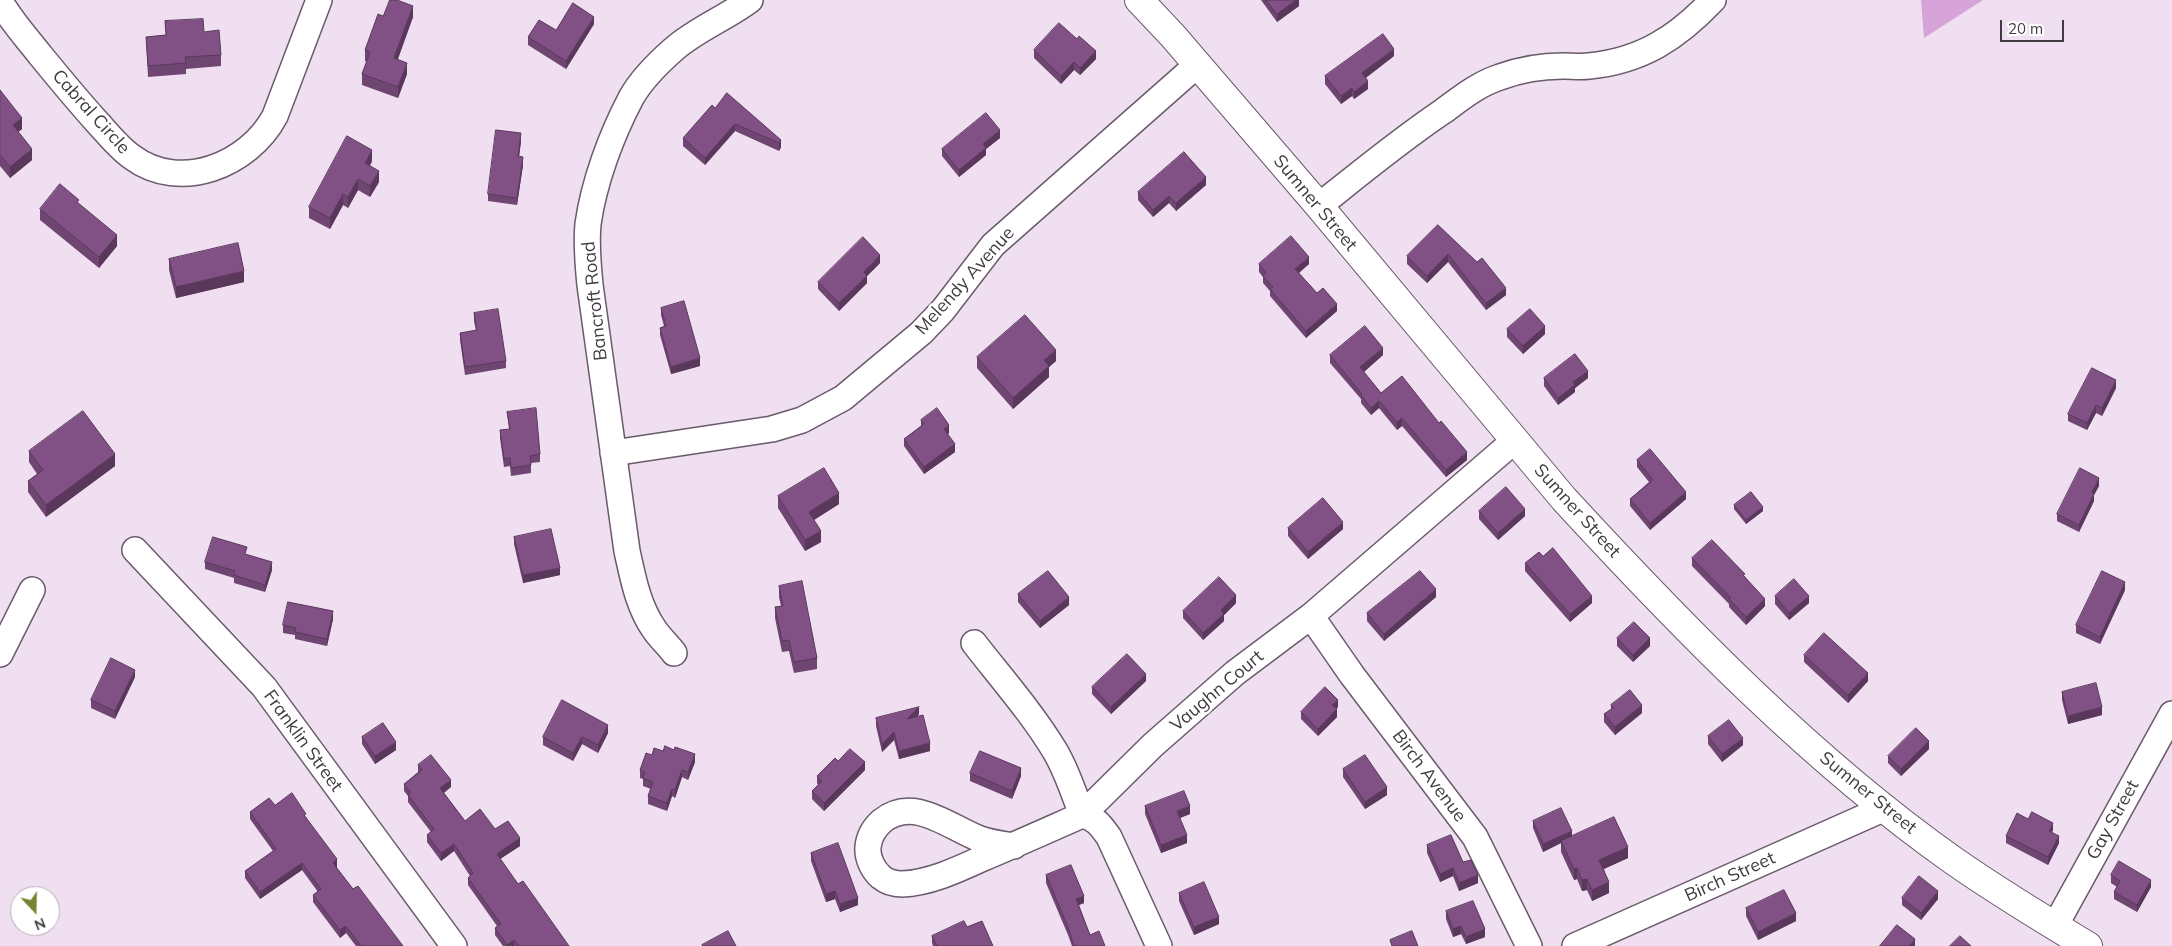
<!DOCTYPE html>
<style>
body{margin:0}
#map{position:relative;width:2172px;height:946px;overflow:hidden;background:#f0def1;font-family:Mulish,sans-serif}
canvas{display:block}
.north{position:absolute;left:10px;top:886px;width:50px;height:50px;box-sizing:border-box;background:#fff;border:1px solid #b3b0b3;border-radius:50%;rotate:159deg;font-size:14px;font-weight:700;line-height:20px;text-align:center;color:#413a41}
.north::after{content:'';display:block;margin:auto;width:18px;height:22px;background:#778533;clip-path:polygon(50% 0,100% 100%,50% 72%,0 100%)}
.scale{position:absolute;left:2000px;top:20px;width:64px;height:22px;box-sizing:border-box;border:2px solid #413a41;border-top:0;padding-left:6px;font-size:15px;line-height:18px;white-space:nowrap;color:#413a41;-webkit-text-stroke:4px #fff;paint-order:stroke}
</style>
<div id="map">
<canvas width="2172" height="946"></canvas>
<div class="north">N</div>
<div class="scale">20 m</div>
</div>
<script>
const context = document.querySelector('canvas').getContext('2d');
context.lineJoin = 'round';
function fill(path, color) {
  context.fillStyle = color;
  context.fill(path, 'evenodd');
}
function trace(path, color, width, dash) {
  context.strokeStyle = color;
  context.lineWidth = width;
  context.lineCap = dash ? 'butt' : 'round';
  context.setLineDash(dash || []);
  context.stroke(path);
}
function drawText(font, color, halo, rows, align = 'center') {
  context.font = font + ' Mulish,sans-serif';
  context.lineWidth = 5;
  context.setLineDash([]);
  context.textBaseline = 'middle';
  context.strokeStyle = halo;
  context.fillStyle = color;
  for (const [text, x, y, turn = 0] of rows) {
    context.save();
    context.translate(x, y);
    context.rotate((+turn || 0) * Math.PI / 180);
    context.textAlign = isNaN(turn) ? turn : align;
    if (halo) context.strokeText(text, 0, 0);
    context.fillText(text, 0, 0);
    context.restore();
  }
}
const green = new Path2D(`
 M1921,0H1983L1924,38Z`);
const minor = new Path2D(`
 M0,1C11,21 27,38 41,56C59,78 78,101 97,122C108,134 119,148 132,157C180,193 249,165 275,116L319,0
 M1319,206C1359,174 1399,141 1442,112C1460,99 1478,84 1500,77C1519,70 1542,66 1563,66C1572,66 1581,67 1589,66C1642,61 1678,37 1713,0
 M613,453L772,429L802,420L843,398L921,333L943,310L993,245L1197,65
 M135,550L264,687L454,946
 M1311,616L1352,675L1475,837L1529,946
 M974,643C1002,679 1032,713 1055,751C1067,771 1074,794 1082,815L1153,745L1235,673L1311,616L1514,441
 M674,653C668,645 660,638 654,629C638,606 633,578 627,551L590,285C588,265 586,244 588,224C594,182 611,136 631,98C641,80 658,63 674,49C697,29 726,18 750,0
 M0,654L32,590
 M1014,846C1002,844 991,843 980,839C950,828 914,795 882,821C874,828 869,837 868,847C867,858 873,870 881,877C887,882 895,884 902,884C929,883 957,870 981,859C1015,845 1048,830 1082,815C1096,818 1101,826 1109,837L1159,946
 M2055,926L2172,714
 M1575,946L1885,808`);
const major = new Path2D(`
 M1139,0L1173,36L1319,206L1564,499C1681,626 1812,761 1954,861C1997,891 2043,919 2088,946`);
const wall = new Path2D(`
 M1261,0H1299V6L1277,22Z
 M383,16L413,17L398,59L407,74L398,98L362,85V74L367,62L365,61V50Z
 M165,21L204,32L221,55V66L186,69V74L148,77L146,37L166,35Z
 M594,24L566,69L528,45V37L556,30Z
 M1077,39L1096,59L1080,75L1074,70L1061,84L1034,58V50Z
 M1394,56L1365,78L1368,89L1354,99L1352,96L1341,104L1325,84V76Z
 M0,90L22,129L18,132L32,160L10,178L0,166Z
 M715,108L781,140V147L779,151L735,131L705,165L683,146V138Z
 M1000,138L986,149V155L959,177L942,156V149Z
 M521,141L519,157L523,165L517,205L488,201V194Z
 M372,161L370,166L379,182L370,197L358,190L348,208L343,205L330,229L309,218V207Z
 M1206,185L1176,211L1169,203L1153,217L1138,200V192Z
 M40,209L117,246L99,268L40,220Z
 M1438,225L1506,295L1486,310L1448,262L1427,283L1407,264V256Z
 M169,259L244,282L176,298L169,270Z
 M880,263L867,276V283L839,311L818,289V282Z
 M1259,264H1309L1299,273L1317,293L1337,311L1306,338L1270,296V291L1263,283V277L1259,272Z
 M661,308L700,366L671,374L660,335V328L664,326L661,315Z
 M474,313L506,361V368L465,375L460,340V333L476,331L474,321Z
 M1507,329L1545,334L1523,354L1507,337Z
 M1330,355H1383L1364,372L1381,393L1467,460L1446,477L1402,426L1397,430L1379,408L1371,415L1361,403V399L1330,363Z
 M977,357L1056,361L1049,367V377L1013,409L977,368Z
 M1544,378H1588L1575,388V392L1558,405L1544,386Z
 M2116,388L2102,416L2096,413L2087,430L2068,421V414Z
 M507,412L540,454V462L531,463V473L511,476L510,466L504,467L500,438V430L509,429Z
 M921,420L949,433L948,434L955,452L924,474L904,446V439L921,426Z
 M29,451L115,466L46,517L28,492V481L37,474L29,462Z
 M1637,460L1686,499L1650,530L1630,506V499L1649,482L1637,467Z
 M2099,486L2094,495V501L2079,532L2057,521V514Z
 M778,496L839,504L814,520L821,542L805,551L778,508Z
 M1734,505L1763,511L1746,524L1734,509Z
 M1479,511L1525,516L1498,540L1479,519Z
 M1288,528L1343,529L1308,559L1288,536Z
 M514,537L560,575L523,583L514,544Z
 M247,555L272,570L265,592L234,583V578L205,569V562Z
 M1692,558L1745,577L1765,606L1746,625L1729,607V604L1692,566Z
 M1525,563L1592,603L1570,622L1525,571Z
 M779,586L817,658V669L794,673L789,651L782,652L775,618V607L781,606L779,597Z
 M2125,590L2100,644L2076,633V625Z
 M1018,594L1069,605L1040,628L1018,602Z
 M1775,596L1809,603L1789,620L1775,604Z
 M1436,597L1384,641L1367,621V613Z
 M1236,603L1224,615V621L1203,640L1183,618V611Z
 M333,619L327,646L295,639V635L283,633V625Z
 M1617,638L1650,646L1633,662L1617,646Z
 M1804,655L1868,681L1848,703L1804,662Z
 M135,677L115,719L91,708V700Z
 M1146,681L1111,714L1092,694V687Z
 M2062,692L2102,715L2068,724L2062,700Z
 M1611,705L1642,713L1615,735L1604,722V714L1611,709Z
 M1338,707L1336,709L1337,717L1318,736L1301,719V712Z
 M919,714L917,717L930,751L899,759L894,740L882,752L876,726V718Z
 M608,733L598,753L582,744L573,761L543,745V737Z
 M1708,736L1743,745L1722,762L1708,744Z
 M362,737L396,750L375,764L362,744Z
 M1929,749L1901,776L1888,763V756Z
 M652,755L695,762L688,780L682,777L675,798L672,796L667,811L648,804V796L651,789L643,786V779L640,778V770Z
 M838,761L865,770L824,811L812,799V791L818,785L817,783V776Z
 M418,765L451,787L444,793L465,821L495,829L520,846L500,859L518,884L569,946H503L495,935V928L497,926L468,885V878L470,876L454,851L441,861L427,842V835L431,832L408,802V796L404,791V784L418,772Z
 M1343,769L1387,795L1365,809L1343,777Z
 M970,773L1021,776L1012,799L970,781Z
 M275,805L306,817L337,867H336L353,889L403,946H356L346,933L340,938L313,902V895L318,892L302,870L260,899L245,878V871L273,851L250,819V812Z
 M1145,806L1190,814L1180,818L1187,843L1161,853L1145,814Z
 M1533,821L1628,858L1604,869L1609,893L1592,901L1587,890L1582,891L1577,879L1574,880L1561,852V843L1543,852L1533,828Z
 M2053,830L2052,832L2059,843L2048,865L2006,843V836Z
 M1427,845L1463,862L1478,883L1459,891L1453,876L1440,882L1427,853Z
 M811,853L858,905L840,912L835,899L826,902L811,861Z
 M1046,875L1084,903L1079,905L1090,935L1105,946H1072L1068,935L1046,883Z
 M2111,875L2151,887L2137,912L2114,899V892L2117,887L2111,883Z
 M1179,893L1219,924L1194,935L1179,901Z
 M1902,898L1938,899L1921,920L1902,905Z
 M1746,908L1796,921L1758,940L1746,916Z
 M1446,911L1485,937L1466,944L1461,934L1453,937L1446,919Z
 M932,936L993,946H933L932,943Z`);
const shadedWall = new Path2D(`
 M1296,0H1299V6L1277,22V14Z
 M413,6V17L394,69V58Z
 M594,17V24L566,69V61Z
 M1394,49V56L1362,81V73Z
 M1096,51V59L1080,75V68Z
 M1074,62V70L1061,84V76Z
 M407,63V74L398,98V87Z
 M1368,81V89L1354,99V92Z
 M1352,88V96L1341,104V96Z
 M22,118V129L13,136V125Z
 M735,124V131L705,165V158Z
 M1000,130V138L986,149V155L959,177V170L983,144Z
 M521,133V141L518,164V156Z
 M781,140V147L779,151V143Z
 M32,149V160L10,178V167Z
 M372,150V161L365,174V163Z
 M523,157V165L517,205V198Z
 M379,171V182L370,197V186Z
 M1206,177V185L1176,211V203Z
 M358,179V190L348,208V197Z
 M343,194V205L330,229V218Z
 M1169,196V203L1153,217V210Z
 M117,235V246L99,268V257Z
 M1448,254V262L1427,283V276Z
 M880,255V263L867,276V283L839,311V303L864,272Z
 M1309,257V264L1295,276V269Z
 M244,271V282L176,298V287Z
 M1506,288V295L1486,310V303Z
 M1337,304V311L1306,338V331Z
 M1545,326V334L1523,354V346Z
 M1383,348V355L1360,375V367Z
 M1056,350V361L1049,367V377L1013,409V398L1044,360Z
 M700,358V366L671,374V367Z
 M1588,371V378L1575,388V392L1558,405V398L1573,382Z
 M2116,380V388L2102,416V408Z
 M1379,401V408L1371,415V408Z
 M2096,405V413L2087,430V423Z
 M1402,418V426L1397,430V422Z
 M949,425V433L944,436V429Z
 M955,444V452L924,474V467Z
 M1467,452V460L1446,477V470Z
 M115,454V466L46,517V505Z
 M2099,478V486L2094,495V501L2079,532V525L2092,492Z
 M1686,492V499L1650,530V523Z
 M839,493V504L809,523V512Z
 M1763,507V511L1746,524V520Z
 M1525,509V516L1498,540V533Z
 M1343,522V529L1308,559V552Z
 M821,531V542L805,551V540Z
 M272,562V570L265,592V585Z
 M560,568V575L523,583V575Z
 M2125,582V590L2100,644V637Z
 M1436,589V597L1384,641V634Z
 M1236,595V603L1224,615V621L1203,640V633L1221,610Z
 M1592,596V603L1570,622V614Z
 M1809,596V603L1789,620V613Z
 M1069,597V605L1040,628V621Z
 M1765,599V606L1746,625V617Z
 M333,611V619L327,646V639Z
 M1650,638V646L1633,662V655Z
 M135,670V677L115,719V711Z
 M1868,673V681L1848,703V695Z
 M1146,674V681L1111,714V707Z
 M1338,700V707L1332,712V705Z
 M1642,705V713L1615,735V727Z
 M919,707V714L907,727V719Z
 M2102,707V715L2068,724V716Z
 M1337,709V717L1318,736V729Z
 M608,725V733L598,753V745Z
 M894,732V740L882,752V744Z
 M582,737V744L573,761V753Z
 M1743,738V745L1722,762V754Z
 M1929,741V749L1901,776V769Z
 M396,742V750L375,764V756Z
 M930,743V751L899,759V751Z
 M695,754V762L688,780V772Z
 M865,762V770L824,811V803Z
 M1021,768V776L1012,799V791Z
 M682,770V777L675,798V790Z
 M451,780V787L440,795V788Z
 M1387,787V795L1365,809V802Z
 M672,789V796L667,811V803Z
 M1190,806V814L1177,819V811Z
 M2053,823V830L2049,838V831Z
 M1572,831V838L1561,841V843L1543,852V844Z
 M1187,835V843L1161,853V845Z
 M2059,836V843L2048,865V857Z
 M520,838V846L497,861V854Z
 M454,844V851L441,861V853Z
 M1628,847V858L1599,871V860Z
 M337,859V867L333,870V863Z
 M302,863V870L260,899V892Z
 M1453,868V876L1440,882V874Z
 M1577,868V879L1574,880V869Z
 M1478,875V883L1459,891V883Z
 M1587,879V890L1582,891V880Z
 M2151,880V887L2137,912V905Z
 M1609,882V893L1592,901V890Z
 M835,891V899L826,902V894Z
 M1938,891V899L1921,920V913Z
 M1084,896V903L1076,906V899Z
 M858,898V905L840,912V904Z
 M1796,913V921L1758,940V932Z
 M1219,917V924L1194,935V927Z
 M346,926V933L340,938V930Z
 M1461,926V934L1453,937V929Z
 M1485,929V937L1466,944V937Z
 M1915,939V946H1909Z
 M514,940V946H507V945Z`);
const building = new Path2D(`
 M390,0H397L413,6L394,58L407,63L398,87L362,74L370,52L365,50L378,14L383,16Z
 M1266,0H1296L1277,14Z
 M573,3L594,17L566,61L528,37L539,20L556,30Z
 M203,19L204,32L219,30L221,55L185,57L186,63L148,66L146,37L166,35L165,21Z
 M1059,23L1077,39L1079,36L1096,51L1080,68L1074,62L1061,76L1034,50Z
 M1383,34L1394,49L1362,73L1368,81L1354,92L1352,88L1341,96L1325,76Z
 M0,90L22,118L13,125L32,149L10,167L0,155Z
 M727,93L781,140L779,143L735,124L705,158L683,138L712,105L715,108Z
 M986,113L1000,130L983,144L986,148L959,170L942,149Z
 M496,130L521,133L518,156L523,157L517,198L488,194Z
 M347,136L372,150L365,163L379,171L370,186L358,179L348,197L343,194L330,218L309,207Z
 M1184,152L1206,177L1176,203L1169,196L1153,210L1138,192Z
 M60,184L79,200L77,202L117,235L99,257L40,209Z
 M1438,225L1477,262L1482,258L1506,288L1486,303L1448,254L1427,276L1407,256Z
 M1291,236L1309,257L1295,269L1317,293L1323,288L1337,304L1306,331L1270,289L1273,287L1263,276L1266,273L1259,264Z
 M863,237L880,255L864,272L867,276L839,303L818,282Z
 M238,243L244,271L176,287L169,259Z
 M684,301L700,358L671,367L660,328L666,326L661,308Z
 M498,309L506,361L465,367L460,333L477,330L474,313Z
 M1530,309L1545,326L1523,346L1507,329Z
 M1025,315L1056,350L1044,360L1049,366L1013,398L977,357Z
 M1365,326L1383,348L1360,367L1381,393L1402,376L1439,423L1441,421L1467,452L1446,470L1402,418L1397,422L1379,401L1371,408L1361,395L1362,394L1330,355Z
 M1575,354L1588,371L1573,382L1575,385L1558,398L1544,378Z
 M2092,368L2116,380L2102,408L2096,405L2087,423L2068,414Z
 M536,408L540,454L530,456L531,465L511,468L510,458L504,459L500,430L510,429L507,412Z
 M937,408L949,425L944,429L955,444L924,467L904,439L924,424L921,420Z
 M83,411L115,454L46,505L28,481L43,470L29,451Z
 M1650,449L1686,492L1650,523L1630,499L1653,480L1637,460Z
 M824,468L839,493L809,512L821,531L805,540L778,496Z
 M2080,468L2099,478L2092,492L2094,494L2079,525L2057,514Z
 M1506,487L1525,509L1498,533L1479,511Z
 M1751,492L1763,507L1746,520L1734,505Z
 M1323,498L1343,522L1308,552L1288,528Z
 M551,529L560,568L523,575L514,537Z
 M213,537L247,547L245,554L272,562L265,585L234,575L235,571L205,562Z
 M1712,540L1745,574L1743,575L1765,599L1746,617L1729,599L1731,598L1692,558Z
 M1553,548L1592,596L1570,614L1525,563L1539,552L1543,556Z
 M1048,571L1069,597L1040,621L1018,594Z
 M1420,571L1436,589L1384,634L1367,613Z
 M2102,571L2125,582L2100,637L2076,625Z
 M1219,577L1236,595L1221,610L1224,614L1203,633L1183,611Z
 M1794,579L1809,596L1789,613L1775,596Z
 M802,581L817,658L794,662L789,640L782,641L775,607L783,606L779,586Z
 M288,602L333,611L327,639L295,632L296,628L283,625Z
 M1634,622L1650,638L1633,655L1617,638Z
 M1824,633L1868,673L1848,695L1804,655Z
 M1127,654L1146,674L1111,707L1092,687Z
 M111,658L135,670L115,711L91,700Z
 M2096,683L2102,707L2068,716L2062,692Z
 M1325,687L1338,700L1332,705L1337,709L1318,729L1301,712Z
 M1630,690L1642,705L1615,727L1604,714L1613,708L1611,705Z
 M562,700L608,725L598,745L582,737L573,753L543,737Z
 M919,707L907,719L923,715L930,743L899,751L894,732L882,744L876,718Z
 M1729,720L1743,738L1722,754L1708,736Z
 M383,723L396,742L375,756L362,737Z
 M1916,728L1929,741L1901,769L1888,756Z
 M665,746L674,750L675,747L695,754L688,772L682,770L675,790L672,789L667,803L648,796L653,782L643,778L645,772L640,770L646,753L652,755L654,748L663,751Z
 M850,749L865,762L824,803L812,791L822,781L817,776L835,758L838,761Z
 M980,751L1021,768L1012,791L970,773Z
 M431,755L451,780L440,788L465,821L480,809L495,829L508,821L520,838L497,854L518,884L523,881L569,946H519L514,940L507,945L495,928L501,924L468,878L473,873L454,844L441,853L427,835L434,829L408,795L410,792L404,784L422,770L418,765Z
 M1365,755L1387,787L1365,802L1343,769Z
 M1184,791L1190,806L1177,811L1187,835L1161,845L1145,806Z
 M292,793L306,814L304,815L337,859L333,863L353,889L358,886L403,946H361L346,926L340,930L313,895L321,889L302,863L260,892L245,871L276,849L250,812L269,798L275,805Z
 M1561,808L1572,831L1543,844L1533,821Z
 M2032,812L2053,823L2049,831L2059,836L2048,857L2006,836L2017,813L2028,819Z
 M1614,817L1628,847L1599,860L1609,882L1592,890L1587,879L1582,880L1577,868L1574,869L1561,841Z
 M1451,835L1463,862L1471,860L1478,875L1459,883L1453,868L1440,874L1427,845Z
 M838,843L858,898L840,904L835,891L826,894L811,853Z
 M2119,861L2151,880L2137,905L2114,892L2120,881L2111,875Z
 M1071,865L1084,896L1076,899L1090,935L1099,931L1105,946H1074L1068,927L1046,875Z
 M1919,876L1938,891L1921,913L1902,898Z
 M1204,882L1219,917L1194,927L1179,893Z
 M1784,890L1796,913L1758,932L1746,908Z
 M1473,901L1485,929L1466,937L1461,926L1453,929L1446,911Z
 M964,921L967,927L982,921L993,946H937L932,936Z
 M1897,925L1915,939L1909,946H1880Z
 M728,931L736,946H703L702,945Z
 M1412,931L1418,946H1392L1390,940Z
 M1960,936L1971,946H1950Z`);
const streetNames = [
 ["Cabral Circle",91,112,48],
 ["Sumner Street",1315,203,50],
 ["Melendy Avenue",965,281,-48],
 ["Bancroft Road",595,301,-96],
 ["Sumner Street",1577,511,48],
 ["Vaughn Court",1217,691,-40],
 ["Franklin Street",303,741,54],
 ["Birch Avenue",1429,776,53],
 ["Sumner Street",1868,793,39],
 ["Gay Street",2113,820,-61],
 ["Birch Street",1730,877,-24]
];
fill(green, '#d7a4d9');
trace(minor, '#6a5b6b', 28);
trace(major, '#6a5b6b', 30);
trace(minor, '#fff', 25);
trace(major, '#fff', 28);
fill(wall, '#6f4572');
fill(shadedWall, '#5a385c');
fill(building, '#815084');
trace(building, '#5a385c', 1);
drawText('18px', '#413a41', '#fff', streetNames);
</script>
